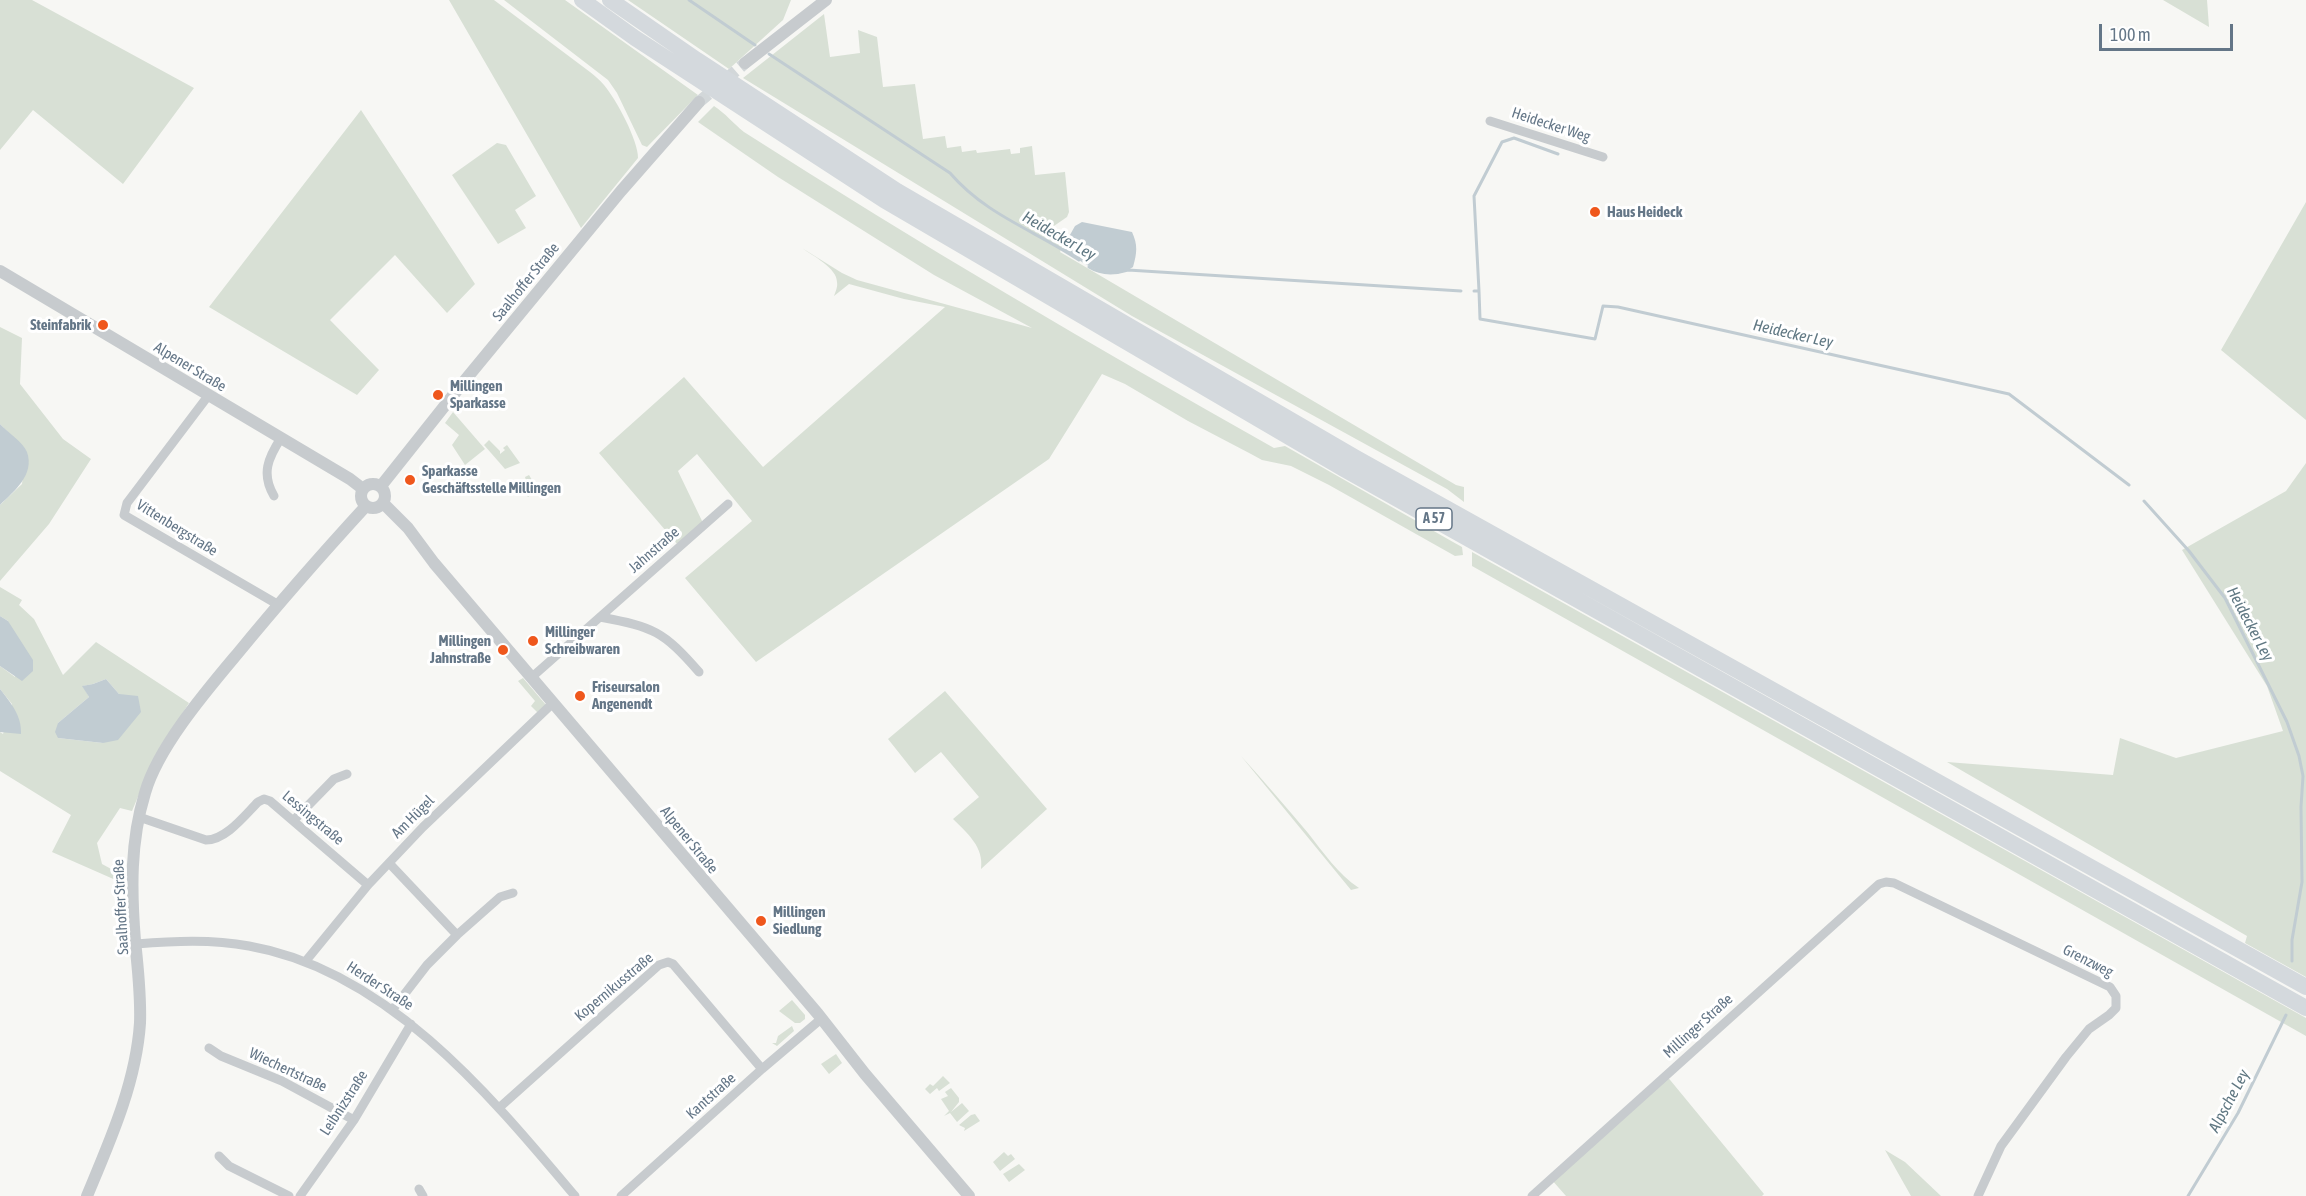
<!DOCTYPE html>
<meta charset="utf-8">
<style>
body{margin:0}
#map{position:relative;width:2306px;height:1196px;overflow:hidden;background:#f7f7f4;font-family:"Asap Condensed",sans-serif}
canvas{display:block}
.scale{position:absolute;left:2099px;top:24px;width:134px;height:27px;box-sizing:border-box;border:3px solid #647687;border-top:0;padding-left:8px;font-size:18px;line-height:21px;white-space:nowrap;color:#647687;-webkit-text-stroke:4px #fff;paint-order:stroke}
</style>
<div id="map">
<canvas width="2306" height="1196"></canvas>
<div class="scale">100 m</div>
</div>
<script>
const context = document.querySelector('canvas').getContext('2d');
context.lineJoin = 'round';
function fill(path, color) {
  context.fillStyle = color;
  context.fill(path, 'evenodd');
}
function trace(path, color, width, dash) {
  context.strokeStyle = color;
  context.lineWidth = width;
  context.lineCap = dash ? 'butt' : 'round';
  context.setLineDash(dash || []);
  context.stroke(path);
}
function drawText(font, color, halo, rows, align = 'center') {
  context.font = font + ' "Asap Condensed",sans-serif';
  context.lineWidth = 6;
  context.setLineDash([]);
  context.textBaseline = 'middle';
  context.strokeStyle = halo;
  context.fillStyle = color;
  for (const [text, x, y, turn = 0] of rows) {
    context.save();
    context.translate(x, y);
    context.rotate((+turn || 0) * Math.PI / 180);
    context.textAlign = isNaN(turn) ? turn : align;
    if (halo) context.strokeText(text, 0, 0);
    context.fillText(text, 0, 0);
    context.restore();
  }
}
const green = new Path2D(`
 M0,0H32L194,88L123,184L33,110L0,150Z
 M449,0H494L590,72C595,76 600,80 604,85C616,99 638,140 638,158L581,228Z
 M504,0H565L698,95L647,147L642,145L617,93L608,80Z
 M628,0H791L783,20L729,69Z
 M2163,0H2207L2209,27Z
 M824,14L830,57L860,53L858,30L877,37L883,87L915,84L923,139L945,136L947,148L961,146L962,152L976,150L977,153L1010,149L1011,154L1020,153V148L1032,146L1035,175L1065,172L1069,212L1067,217L1051,228L1066,238L1060,252L1456,485L1464,487V502L1447,489L1132,316L743,78Z
 M714,106C726,114 733,123 744,132C917,243 1095,347 1274,448L1285,446L1453,542L1462,547L1463,555L1455,556L1329,485L1291,466L1262,460L1251,454L1188,421L1125,384L1102,374L1049,459L756,662L685,578L752,521L697,454L678,471L703,523L678,545L599,453L684,377L763,467L945,307L904,299L849,284L834,296C835,293 838,287 837,282C837,268 813,256 802,248L842,273L857,280L1032,328L934,275L778,177L698,122Z
 M361,110L475,284L447,313L395,255L330,320L379,370L357,395L209,307Z
 M497,143L506,145L536,196L515,210L526,228L498,244L452,175Z
 M2306,202V420L2221,350Z
 M0,327L22,338L20,384L63,439L91,459L49,524L0,581V505L22,484L26,451L0,424Z
 M453,412L485,449L465,465L452,445L459,435L445,423Z
 M489,440L500,451V454L505,450L503,448L507,445L520,463L505,469L484,445Z
 M2306,463V977L2245,943L2247,936L1947,762L2113,775L2120,738L2176,758L2283,731L2267,686L2182,550L2286,491Z
 M529,475L538,490L528,497L520,487L521,484L523,486L527,484L525,477Z
 M1472,552L2306,1018V1036L1472,566Z
 M0,587L22,600L19,605L34,619L63,675L96,642L189,703L155,756L132,811L120,808L97,843L102,864L126,877L127,885L52,852L71,815L0,771V732L3,734L12,704L0,689V666L15,677L8,621L0,616ZM106,679L119,694L103,743L58,738V723L89,697L83,686L93,684Z
 M523,678L546,705L539,714L531,706L535,701L518,681Z
 M945,691L1047,809L981,869C984,847 968,834 953,819L979,797L941,752L915,773L888,739Z
 M1241,756C1264,781 1286,807 1308,833C1323,852 1338,874 1359,888L1351,890Z
 M792,1000L805,1015V1019L800,1023H795L779,1011Z
 M792,1026L794,1031L777,1046L772,1043H776L778,1036Z
 M836,1054L842,1063L829,1074L821,1064Z
 M1666,1075L1764,1194L1762,1196H1566L1551,1179Z
 M943,1076L950,1083L939,1091L937,1088L930,1094L925,1089L930,1084L933,1086Z
 M951,1088L959,1098V1102L951,1112L962,1103L969,1111L957,1122L950,1113L944,1116L949,1111L941,1099L948,1096L945,1092Z
 M975,1114L980,1121L964,1131L965,1128L959,1125L971,1115Z
 M1885,1150L1905,1162L1941,1196H1911Z
 M1004,1152L1008,1156L1011,1154L1015,1159L1000,1171L993,1162Z
 M1019,1164L1025,1170L1009,1182L1003,1174Z`);
const water = new Path2D(`
 M1082,222L1132,232C1138,245 1137,253 1133,267C1109,285 1083,262 1062,249L1075,226Z
 M0,424C7,432 23,442 27,452C35,475 14,491 0,505Z
 M0,616L8,621L33,660V671L22,681L0,666Z
 M106,679L119,694L138,696L141,712L118,740L103,743L58,738L55,732L58,723L89,697L82,686L93,684Z
 M0,689C11,703 22,716 21,734L0,732Z`);
const stream = new Path2D(`
 M689,0L755,45
 M769,54L950,173C986,215 1034,230 1079,260
 M1089,267C1102,275 1115,274 1128,270L1461,291
 M1474,291H1479L1480,319L1595,339L1603,306L1618,307L2009,394L2129,485
 M1479,291L1474,196L1502,142L1514,138L1558,154
 M2144,501L2189,551L2225,598L2287,722L2299,756L2303,776L2301,807L2302,882L2292,940V961
 M2188,1196L2238,1113L2286,1015`);
const tertiaryTunnel = new Path2D(`
 M699,102L745,63`);
const minor = new Path2D(`
 M1490,121L1603,157
 M208,396L127,503L124,515L277,604
 M274,496C261,474 268,458 281,438
 M600,617C654,627 663,631 699,672
 M532,677L728,504
 M139,817L206,840C226,840 245,815 258,802L264,799L270,801L368,885
 M294,820L334,779L347,774
 M389,863L457,935L427,965L393,1009
 M457,935L500,897L513,893
 M136,944C173,941 212,939 249,946C387,970 490,1095 575,1196
 M305,962L368,885L423,827L553,703
 M209,1048L221,1056L282,1081L354,1120
 M500,1107L659,965L668,962L673,964L762,1069
 M219,1156L229,1166L289,1196
 M419,1189L423,1196
 M300,1196L354,1120L411,1024
 M621,1196L762,1069L821,1019
 M1532,1196L1879,884L1886,882L1894,883L2110,987L2116,996V1008L2109,1015L2089,1029L2066,1057L2001,1146L1978,1196`);
const tertiary = new Path2D(`
 M745,63L826,0
 M0,271L350,479L363,489
 M361 496a12 12 0 1 1 24 0a12 12 0 1 1-24 0Z
 M381,486L466,379L621,191L699,102
 M383,503L408,528L434,563L818,1014L865,1074L969,1196
 M87,1196C110,1141 136,1083 140,1023C141,996 138,968 135,941C131,891 130,842 145,793C158,747 207,690 238,653C279,603 322,554 366,506`);
const motorway = new Path2D(`
 M582,0L635,38L884,200L1344,469L2306,1008
 M610,0L697,60L897,191L1356,458L2306,987`);
const markers = [
 [1595,212,6,"#ef571c"],
 [103,325,6,"#ef571c"],
 [438,395,6,"#ef571c"],
 [410,480,6,"#ef571c"],
 [533,641,6,"#ef571c"],
 [503,650,6,"#ef571c"],
 [580,696,6,"#ef571c"],
 [761,921,6,"#ef571c"]
];
const shields = [
 [1434,519,36]
];
const shieldNames = [
 ["A 57",1434,519]
];
const streetNames = [
 ["Heidecker Weg",1551,125,18],
 ["Saalhoffer Straße",526,282,-51],
 ["Alpener Straße",190,367,31],
 ["Vittenbergstraße",177,528,32],
 ["Jahnstraße",654,550,-41],
 ["Am Hügel",413,817,-45],
 ["Lessingstraße",313,818,40],
 ["Alpener Straße",689,840,51],
 ["Saalhoffer Straße",121,907,-93],
 ["Grenzweg",2088,961,27],
 ["Herder Straße",380,986,33],
 ["Kopernikusstraße",614,987,-40],
 ["Millinger Straße",1698,1026,-42],
 ["Wiechertstraße",288,1070,25],
 ["Kantstraße",711,1096,-42],
 ["Leibnizstraße",344,1103,-57]
];
const poiNames = [
 ["Haus Heideck",1607,212],
 ["Steinfabrik",91,325,"right"],
 ["Millingen",450,386],
 ["Sparkasse",450,403],
 ["Sparkasse",422,471],
 ["Geschäftsstelle Millingen",422,488],
 ["Millinger",545,632],
 ["Schreibwaren",545,649],
 ["Millingen",491,641,"right"],
 ["Jahnstraße",491,658,"right"],
 ["Friseursalon",592,687],
 ["Angenendt",592,704],
 ["Millingen",773,912],
 ["Siedlung",773,929]
];
const waterNames = [
 ["Heidecker Ley",1059,236,30],
 ["Heidecker Ley",1793,334,13],
 ["Heidecker Ley",2250,624,62],
 ["Alpsche Ley",2229,1101,-62]
];
fill(green, '#d8e0d5');
fill(water, '#c1ccd2');
trace(stream, '#c1ccd2', 3);
trace(tertiaryTunnel, '#d2d7d9', 12, [12, 6]);
trace(minor, '#c7cbce', 9);
trace(tertiary, '#c7cbce', 12);
trace(motorway, '#d4d9dd', 16);
for (const [x, y, r, color] of markers) {
  const dot = new Path2D();
  dot.arc(x, y, r, 0, 2 * Math.PI);
  context.fillStyle = color;
  context.fill(dot);
  trace(dot, '#fff', 2);
}
for (const [x, y, w] of shields) {
  const box = new Path2D();
  box.roundRect(x - w / 2, y - 11, w, 22, 4.5);
  context.fillStyle = '#fff';
  context.fill(box);
  trace(box, '#647687', 1.5);
}
drawText('bold 14px', '#647687', null, shieldNames);
drawText('15px', '#647687', '#fff', streetNames);
drawText('bold 15px', '#647687', '#fff', poiNames, 'left');
drawText('italic 16px', '#607883', '#fff', waterNames);
</script>
